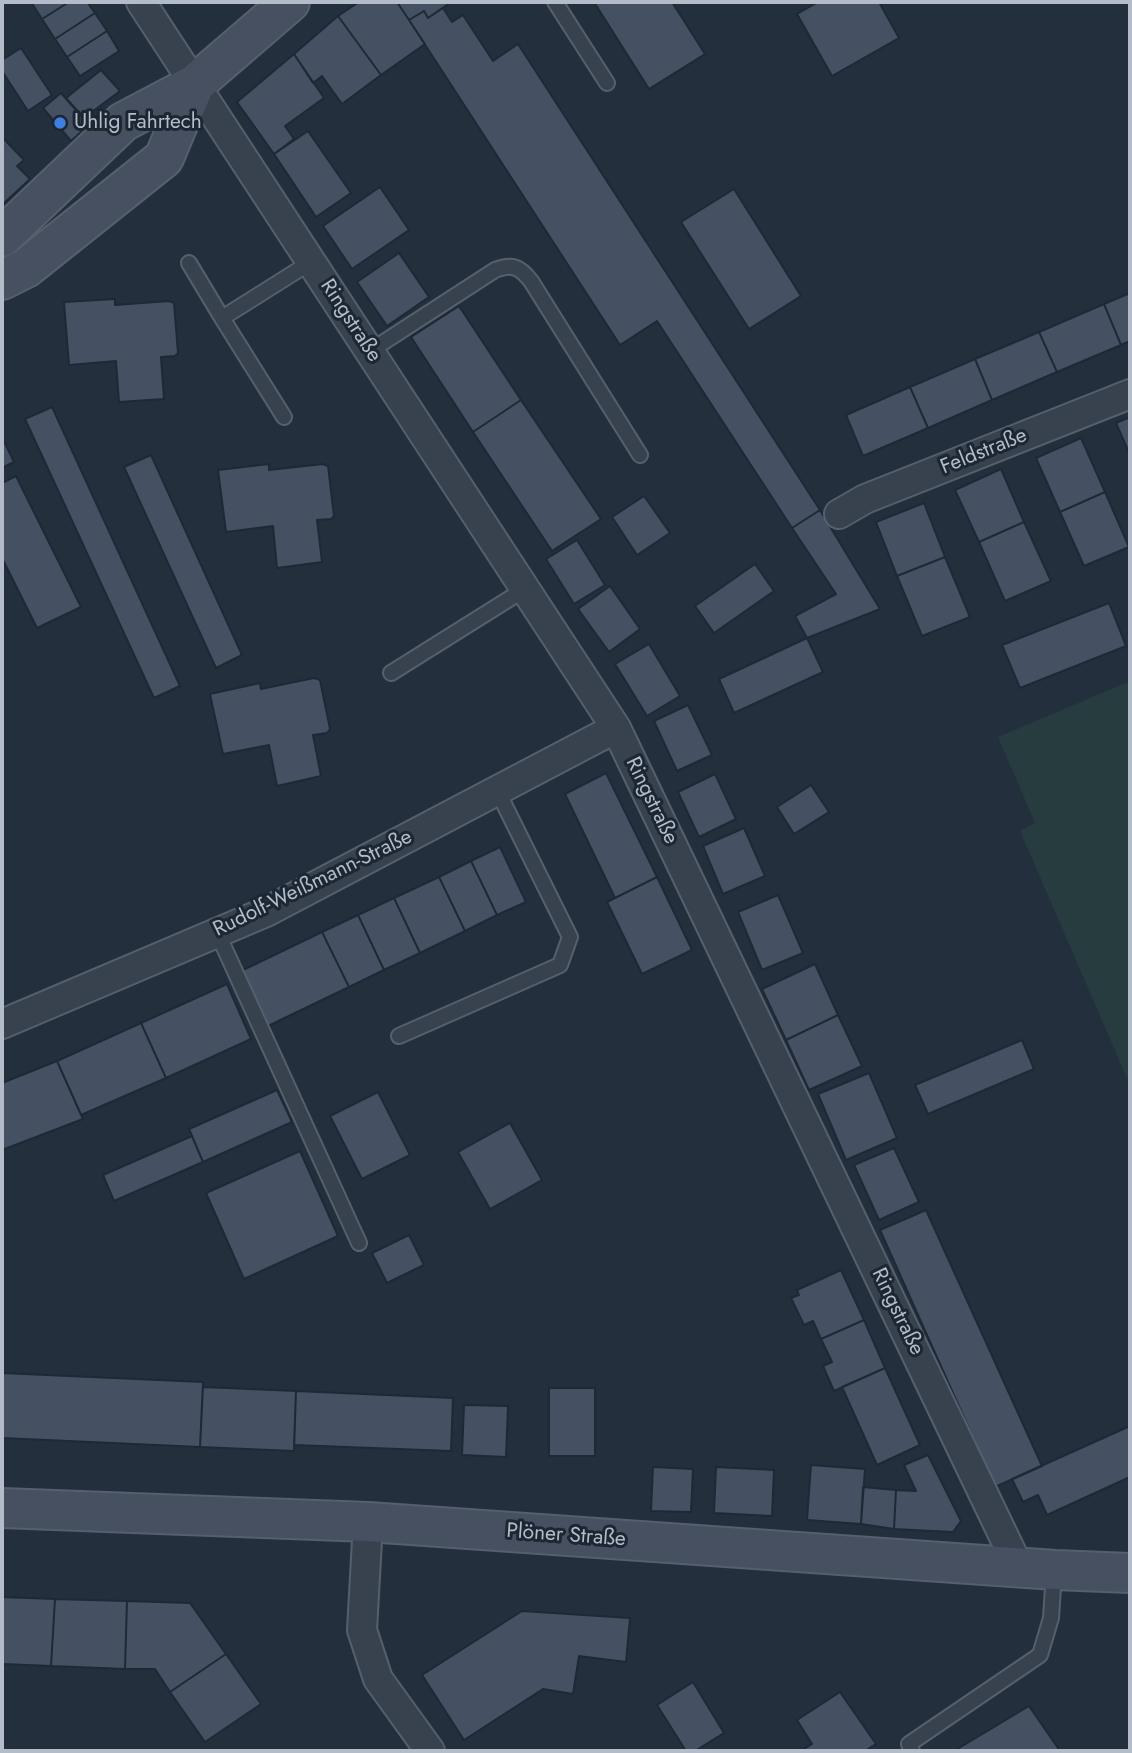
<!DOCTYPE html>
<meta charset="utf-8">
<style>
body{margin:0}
#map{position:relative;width:1132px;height:1753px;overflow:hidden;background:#242f3e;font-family:Jost,sans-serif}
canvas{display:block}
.frame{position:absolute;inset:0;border:4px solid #b4bcc9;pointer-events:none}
</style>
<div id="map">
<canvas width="1132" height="1753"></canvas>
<div class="frame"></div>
</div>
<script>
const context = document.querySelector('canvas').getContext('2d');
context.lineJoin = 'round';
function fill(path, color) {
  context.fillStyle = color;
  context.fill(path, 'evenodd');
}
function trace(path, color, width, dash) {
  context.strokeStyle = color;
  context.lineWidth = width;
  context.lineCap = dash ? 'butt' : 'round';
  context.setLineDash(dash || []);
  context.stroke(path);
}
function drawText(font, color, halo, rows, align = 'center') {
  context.font = font + ' Jost,sans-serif';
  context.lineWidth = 6;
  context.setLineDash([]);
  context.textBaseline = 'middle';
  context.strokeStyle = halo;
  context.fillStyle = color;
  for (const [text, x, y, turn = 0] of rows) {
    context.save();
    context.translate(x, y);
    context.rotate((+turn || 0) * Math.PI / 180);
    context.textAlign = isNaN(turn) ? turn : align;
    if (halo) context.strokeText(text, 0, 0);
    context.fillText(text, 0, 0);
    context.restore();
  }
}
const green = new Path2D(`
 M1130,681V1085L1020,831L1035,823L998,737Z`);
const building = new Path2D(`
 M31,2H69L42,19Z
 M69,2H87L95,13L55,39L42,19Z
 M359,2H397L425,44L381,75L338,16Z
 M397,2H451L428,18L424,11L409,20Z
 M594,2H672L705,54L649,89Z
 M818,2H879L899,38L832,76L797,14Z
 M443,8L452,22L463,15L493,61L518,44L820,510L792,528L657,321L620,345L409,20L424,11L428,18Z
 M95,13L107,31L67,57L55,39Z
 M338,16L381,75L342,104L322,76L313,83L294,54Z
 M107,31L119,51L80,76L67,57Z
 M21,48L52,95L28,111L2,71V60Z
 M294,54L324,98L285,126L294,139L274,154L237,102Z
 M101,70L120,91L84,118L66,98Z
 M61,93L89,125L71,141L43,108Z
 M308,131L351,193L316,217L274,154Z
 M2,137L24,160L17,166L30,179L2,205Z
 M380,187L409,230L352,269L323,226Z
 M734,189L801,296L749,329L681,222Z
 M399,253L429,297L387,326L357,282Z
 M1130,293V341L1121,345L1104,304Z
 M115,299V305L169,301L174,303L178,353L175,356L161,357L164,399L119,402L116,361L69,365L64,302Z
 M1104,304L1121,345L1057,372L1039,332Z
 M459,306L521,400L473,432L411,337Z
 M1039,332L1057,372L992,400L975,359Z
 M975,359L992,400L928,428L910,387Z
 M910,387L928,428L863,456L846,415Z
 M521,400L601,519L552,551L473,432Z
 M52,407L180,686L154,698L25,419Z
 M1130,417V455L1116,423Z
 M2,437L14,462L2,468Z
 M1081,438L1105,492L1060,512L1036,458Z
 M151,455L242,655L216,668L124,467Z
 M269,464V470L323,464L328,466L334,516L331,519L317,520L322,562L277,568L273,526L226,532L218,470Z
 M1001,469L1024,522L979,542L955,490Z
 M16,476L81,607L37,628L2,558V483Z
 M1105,492L1129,547L1084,566L1060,512Z
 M644,496L670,533L637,555L612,517Z
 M924,503L945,557L897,576L876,522Z
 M820,510L880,609L807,638L795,616L836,594L792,528Z
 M1024,522L1051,581L1005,601L979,542Z
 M577,540L605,585L574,604L546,559Z
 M945,557L970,617L922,636L897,576Z
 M755,564L774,591L714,633L695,606Z
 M610,586L640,629L609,652L578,609Z
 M1109,603L1126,646L1020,688L1002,645Z
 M807,638L823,672L734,713L719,679Z
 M649,644L680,696L647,716L615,664Z
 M314,678L320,680L330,729L327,733L313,735L321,776L277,786L269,745L223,754L210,694L260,683L261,689Z
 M688,705L712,755L677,771L654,721Z
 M606,773L657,877L615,898L565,794Z
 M715,774L736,819L699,837L678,792Z
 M811,785L829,812L794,834L777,807Z
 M744,828L765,876L723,894L703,846Z
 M500,847L526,902L497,915L471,861Z
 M471,861L497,915L465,931L439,877Z
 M439,877L465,931L420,953L394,898Z
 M657,877L692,950L642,974L607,902Z
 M778,895L803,953L762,970L738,912Z
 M394,898L420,953L384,970L358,915Z
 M358,915L384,970L349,987L322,932Z
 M322,932L349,987L268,1026L241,971Z
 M815,964L838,1015L786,1040L762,989Z
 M227,984L251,1039L166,1078L141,1023Z
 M838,1015L862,1066L809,1090L786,1040Z
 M141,1023L166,1078L81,1115L57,1061Z
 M1022,1040L1034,1069L928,1114L915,1085Z
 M57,1061L83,1119L2,1150V1083Z
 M869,1073L897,1138L846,1160L818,1094Z
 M277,1090L292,1122L203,1162L189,1129Z
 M378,1092L410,1155L362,1179L330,1116Z
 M510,1123L542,1180L490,1209L458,1152Z
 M192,1136L203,1162L114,1201L103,1175Z
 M894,1148L919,1202L879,1220L854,1165Z
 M300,1151L338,1236L244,1279L206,1193Z
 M926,1210L1042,1466L995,1487L880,1230Z
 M409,1235L424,1265L387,1283L372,1253Z
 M841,1270L864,1320L821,1339L813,1321L804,1325L791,1298L799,1295L797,1290Z
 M864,1320L885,1368L834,1391L823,1366L832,1362L821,1339Z
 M885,1368L920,1445L877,1465L842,1387Z
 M2,1373L203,1382L200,1447L2,1438Z
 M203,1387L296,1391L294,1451L200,1447Z
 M549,1388H595V1456H549Z
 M296,1391L453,1398L451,1451L294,1445Z
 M464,1405L508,1406L506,1457L462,1455Z
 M1130,1426V1477L1047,1515L1038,1495L1023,1502L1012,1479Z
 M928,1455L961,1521L953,1532L894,1529L896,1490L916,1491L904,1465Z
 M811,1465L865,1469L861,1524L807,1520Z
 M653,1467L693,1469L691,1512L651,1511Z
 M716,1467L774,1470L772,1516L714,1513Z
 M863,1487L896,1490L894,1529L861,1524Z
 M2,1597L55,1599L51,1666L2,1664Z
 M55,1599L127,1601L125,1669L51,1666Z
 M127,1601L190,1603L226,1654L170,1692L155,1669H125Z
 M522,1611L630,1618L626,1662L579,1656L573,1694L543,1689L464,1740L422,1675Z
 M226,1654L261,1704L205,1742L170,1692Z
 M693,1682L724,1733L695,1751H686L657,1705Z
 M840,1692L876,1744L865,1751H801L812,1744L797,1720Z
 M1029,1706L1060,1751H954Z`);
const lane = new Path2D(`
 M555,2L607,83
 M189,263L222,318
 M370,351L495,270C512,263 520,267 531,281L640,455
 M284,417L222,318L311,262
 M391,673L525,589
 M217,932L359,1243
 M399,1036L560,965L570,937L497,790
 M912,1751L909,1744L1040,1655L1051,1618L1054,1572`);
const street = new Path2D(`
 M141,2L616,728L1019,1568
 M839,514L865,499L1130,394
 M2,1024L266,912L616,728
 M368,1522L362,1630L378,1679L430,1751`);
const secondary = new Path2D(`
 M2,237L123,122L195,84L290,2
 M2,280L26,268L164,158L195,84
 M2,1508L368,1522L1055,1570L1130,1573`);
const markers = [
 [60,123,7,"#3f7fe0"]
];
const poiNames = [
 ["Uhlig Fahrtech",74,123]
];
const streetNames = [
 ["Ringstraße",350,321,57],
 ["Feldstraße",984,452,-22],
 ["Ringstraße",651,801,64],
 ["Rudolf-Weißmann-Straße",313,884,-26],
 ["Ringstraße",897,1312,64],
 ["Plöner Straße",566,1536,4]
];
fill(green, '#263c3f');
fill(building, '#455162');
trace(building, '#1f2835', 2);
trace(lane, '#565f6c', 18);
trace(street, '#565f6c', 32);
trace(secondary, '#565f6c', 42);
trace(lane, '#38414e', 14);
trace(street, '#38414e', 28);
trace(secondary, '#465061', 38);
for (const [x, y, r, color] of markers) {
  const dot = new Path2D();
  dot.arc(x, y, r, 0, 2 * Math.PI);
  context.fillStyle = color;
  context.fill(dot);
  trace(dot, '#1d2633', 2.5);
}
drawText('21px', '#b4bcc9', '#1d2633', poiNames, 'left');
drawText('21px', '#b4bcc9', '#1d2633', streetNames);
</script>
